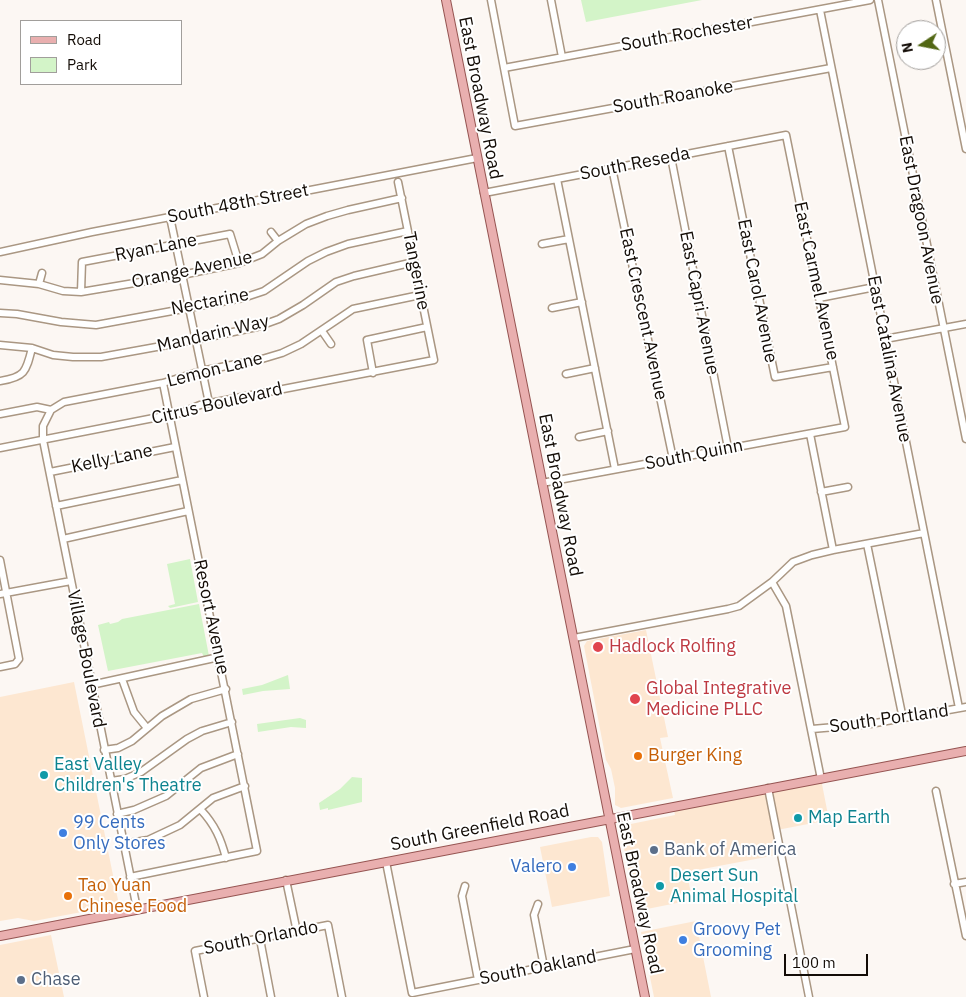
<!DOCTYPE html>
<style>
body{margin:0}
#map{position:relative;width:966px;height:997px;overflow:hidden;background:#fcf7f3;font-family:"IBM Plex Sans",sans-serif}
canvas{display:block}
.legend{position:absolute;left:20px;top:20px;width:162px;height:65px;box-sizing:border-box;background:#fff;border:1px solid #a19e9b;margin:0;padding:6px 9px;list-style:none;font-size:15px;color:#130c06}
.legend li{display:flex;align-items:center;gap:10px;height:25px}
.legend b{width:25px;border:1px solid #a19e9b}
.north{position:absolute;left:896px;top:20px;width:50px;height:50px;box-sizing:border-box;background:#fff;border:1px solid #a19e9b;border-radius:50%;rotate:259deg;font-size:14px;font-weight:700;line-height:20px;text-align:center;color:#130c06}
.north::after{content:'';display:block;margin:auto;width:18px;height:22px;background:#526714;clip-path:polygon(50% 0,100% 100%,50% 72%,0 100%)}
.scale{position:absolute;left:784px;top:954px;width:84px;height:22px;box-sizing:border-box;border:2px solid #130c06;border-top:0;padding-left:6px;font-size:15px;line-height:18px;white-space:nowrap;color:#130c06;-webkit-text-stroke:4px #fff;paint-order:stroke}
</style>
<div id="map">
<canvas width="966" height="997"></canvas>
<ul class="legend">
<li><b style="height:6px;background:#e9afaf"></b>Road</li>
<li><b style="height:14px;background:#d3f4c8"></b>Park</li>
</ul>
<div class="north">N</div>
<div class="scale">100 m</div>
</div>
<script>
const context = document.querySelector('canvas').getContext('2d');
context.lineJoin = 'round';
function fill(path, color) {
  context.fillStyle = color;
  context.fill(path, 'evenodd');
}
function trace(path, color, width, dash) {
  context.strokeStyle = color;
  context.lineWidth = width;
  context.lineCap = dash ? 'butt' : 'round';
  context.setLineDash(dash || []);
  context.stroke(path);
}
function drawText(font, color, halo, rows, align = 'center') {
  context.font = font + ' "IBM Plex Sans",sans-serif';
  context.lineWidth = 4;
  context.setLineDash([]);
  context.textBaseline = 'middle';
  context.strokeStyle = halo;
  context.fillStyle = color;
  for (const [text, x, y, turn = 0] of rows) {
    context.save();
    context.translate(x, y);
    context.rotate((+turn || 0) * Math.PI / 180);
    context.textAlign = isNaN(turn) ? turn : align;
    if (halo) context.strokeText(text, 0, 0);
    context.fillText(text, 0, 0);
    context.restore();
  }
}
const built = new Path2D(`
 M646,630L668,737L660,738L673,798L621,808L615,805V788L611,769L606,760L584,646L587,641Z
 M74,682L119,905L34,921L18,918L0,921V697Z
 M821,779L829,820L777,830L782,854L687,872L692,900L637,911L620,829L621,826L675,815L673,806Z
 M591,837H598L602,842L610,896L552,907L540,847Z
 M696,921L711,997H654L641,932Z
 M51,935L64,997H0V945Z`);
const green = new Path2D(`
 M581,0H702L586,22Z
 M190,559L198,602L170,608L168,606L175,604L167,564Z
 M199,604L209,656L204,657L202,653L108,671L98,625L109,622L110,624L118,622L122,619Z
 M288,675L290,689L263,691L243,695L242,689L262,685Z
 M300,718L306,720V728L291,727L258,732L257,724Z
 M352,777L362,778V802L328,810V808L320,810L319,803L340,789Z`);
const minor = new Path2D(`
 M491,0L515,126L831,68
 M551,0L562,57
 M878,0L966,439
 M936,0L966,149
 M820,10L959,708
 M504,68L870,0
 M728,146L775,377L833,367
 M671,157L728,448
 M612,168L673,459
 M557,179L615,469
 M484,193L786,135L845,427L542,483
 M170,217L209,403
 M271,232L278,241
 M542,244L569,239
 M0,252L92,232L477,158
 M0,280L39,284L63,291L81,292L182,275L239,263L262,254L278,241L306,224L327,216L348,210L402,198
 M39,284L42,273
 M81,292L82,262L230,234L239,263
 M819,298L875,287
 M552,308L582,302
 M0,313L17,314L61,322L96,325L243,298L264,291L308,261L326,252L348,244L408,231
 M322,331L331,344
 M885,339L966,324
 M0,345L32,348L53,355L73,357H101L195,340L257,327L279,319L303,305L336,282L354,276L414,262
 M373,373L367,340L427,327
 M566,374L595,368
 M0,381C25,377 26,372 32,348
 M51,410L43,426V440L137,909
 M0,414L37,407L51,410L64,402L163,383L201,371L262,359L282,353L301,344L353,309L420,295
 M810,434L833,550
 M579,437L608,431
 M0,448L169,415L181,413L200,405L434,360L398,182
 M50,472L175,447
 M821,492L848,487
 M56,506L182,480
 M63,539L188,511
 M867,544L903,719
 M0,560L19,659L15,664L0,667
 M772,582L786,606L821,779
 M0,594L71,581
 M574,638L728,609L739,606L772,582L793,562L812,555L833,550L924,533
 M122,679L134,712L147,728
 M91,685L219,657
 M812,729L870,724L966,707
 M104,750L118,748L132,741L162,716L191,699L226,689
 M111,781L125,779L141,772L187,739L202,731L232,722
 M768,788L809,997
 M936,791L966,936
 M201,810C215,825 221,839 226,858
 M117,814L134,810L166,796L201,768L238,754
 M123,844L148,840L180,825L213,798L245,786
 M386,862L412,993L635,949
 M130,877L257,851L163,383
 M286,880L297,932
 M954,884L966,882
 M465,886L462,896L478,980
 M538,904L534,915L544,967
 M260,939L271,997
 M204,997L195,951L328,925L342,997`);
const major = new Path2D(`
 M446,0L645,997
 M0,936L966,751`);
const markers = [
 [598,647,6,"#e0444e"],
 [635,699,6,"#e0444e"],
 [638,756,5,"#e8710a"],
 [44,775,5,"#0f9aa8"],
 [798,818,5,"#0f9aa8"],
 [63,833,5,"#3f7fe0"],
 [654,850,5,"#5c6f8a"],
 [572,867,5,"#3f7fe0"],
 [660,886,5,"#0f9aa8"],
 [68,896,5,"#e8710a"],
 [683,940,5,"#3f7fe0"],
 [21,980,5,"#5c6f8a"]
];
const streetNames = [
 ["South Rochester",687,34,-10],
 ["South Roanoke",673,97,-10],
 ["East Broadway Road",480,98,79],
 ["South Reseda",635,164,-11],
 ["South 48th Street",238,204,-11],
 ["East Dragoon Avenue",921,220,79],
 ["Ryan Lane",156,248,-11],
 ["Orange Avenue",192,270,-12],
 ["Tangerine",416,271,79],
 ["East Carmel Avenue",816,281,78],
 ["East Carol Avenue",757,291,79],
 ["Nectarine",210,302,-11],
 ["East Capri Avenue",699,303,79],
 ["East Crescent Avenue",643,314,78],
 ["Mandarin Way",213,334,-13],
 ["East Catalina Avenue",889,359,79],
 ["Lemon Lane",215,370,-14],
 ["Citrus Boulevard",217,404,-13],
 ["South Quinn",694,455,-11],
 ["Kelly Lane",112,459,-12],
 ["East Broadway Road",560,495,79],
 ["Resort Avenue",211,617,78],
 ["Village Boulevard",86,659,79],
 ["South Portland",889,719,-8],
 ["South Greenfield Road",480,828,-11],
 ["East Broadway Road",639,893,78],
 ["South Orlando",261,938,-11],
 ["South Oakland",538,968,-11]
];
const healthNames = [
 ["Hadlock Rolfing",609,647],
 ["Global Integrative",646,689],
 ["Medicine PLLC",646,710]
];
const foodNames = [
 ["Burger King",648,756],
 ["Tao Yuan",78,886],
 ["Chinese Food",78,907]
];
const cultureNames = [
 ["East Valley",54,765],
 ["Children's Theatre",54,786],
 ["Map Earth",808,818],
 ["Desert Sun",670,876],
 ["Animal Hospital",670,897]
];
const shopNames = [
 ["99 Cents",73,823],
 ["Only Stores",73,844],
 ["Valero",562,867,"right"],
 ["Groovy Pet",693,930],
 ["Grooming",693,951]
];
const serviceNames = [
 ["Bank of America",664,850],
 ["Chase",31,980]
];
fill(built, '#fde7d1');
fill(green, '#d3f4c8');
trace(minor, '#aa9783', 9);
trace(major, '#955451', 10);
trace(minor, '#fff', 6);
trace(major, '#e9afaf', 8);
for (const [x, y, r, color] of markers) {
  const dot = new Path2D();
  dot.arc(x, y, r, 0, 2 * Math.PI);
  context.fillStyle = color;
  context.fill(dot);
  trace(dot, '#fff', 2);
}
drawText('18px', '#130c06', '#fff', streetNames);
drawText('18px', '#be3a42', '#fff', healthNames, 'left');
drawText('18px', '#c56008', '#fff', foodNames, 'left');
drawText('18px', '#0d838f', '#fff', cultureNames, 'left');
drawText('18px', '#366cbe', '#fff', shopNames, 'left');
drawText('18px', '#4e5e75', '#fff', serviceNames, 'left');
</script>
